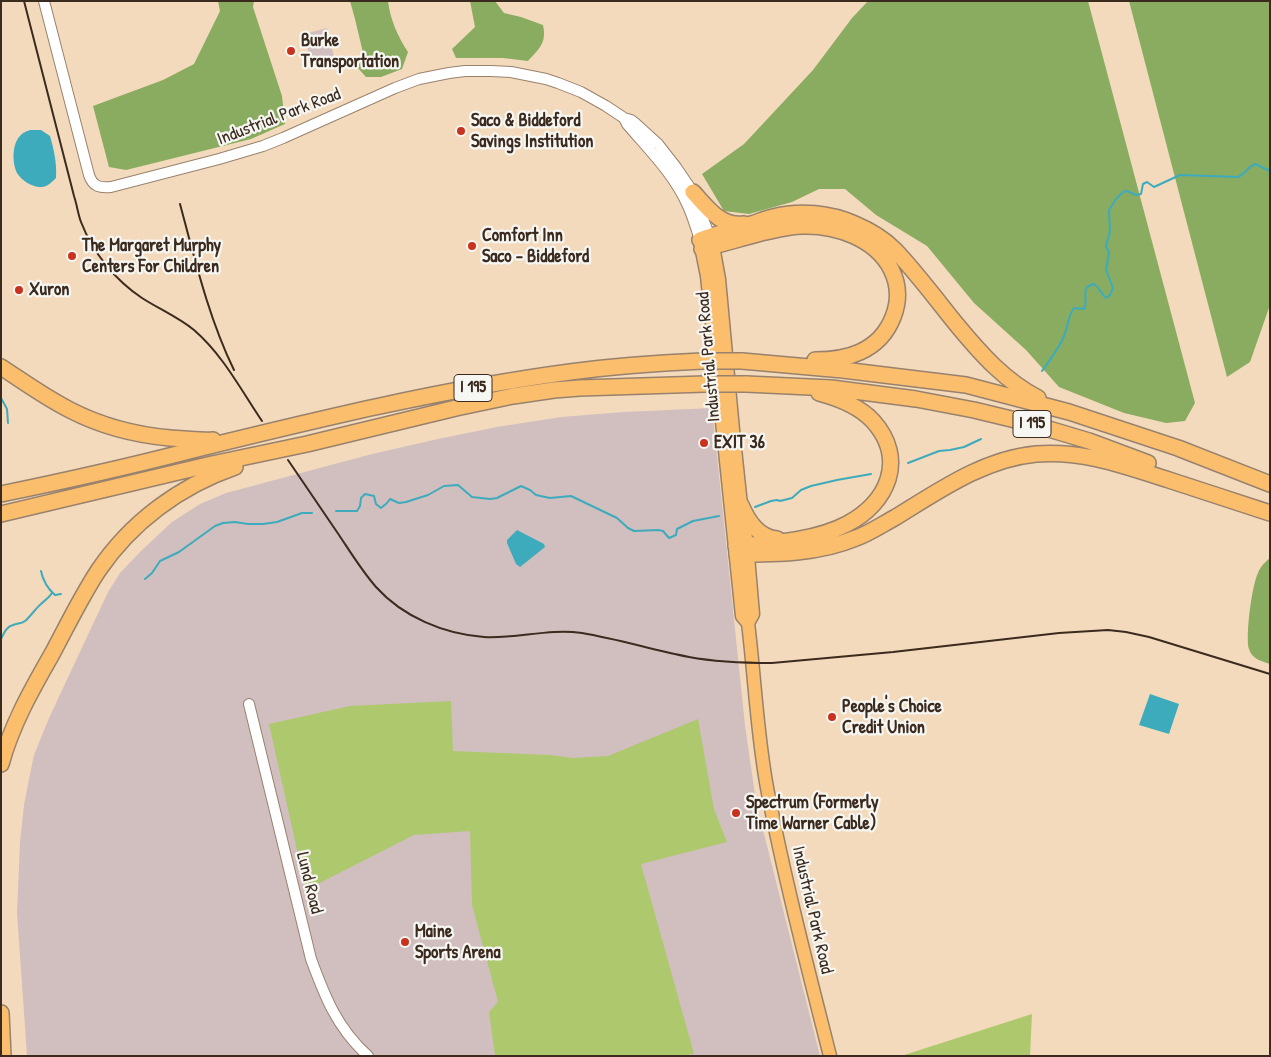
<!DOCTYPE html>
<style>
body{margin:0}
#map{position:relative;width:1271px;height:1057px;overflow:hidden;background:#f4dabc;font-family:"Patrick Hand",sans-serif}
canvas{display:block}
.frame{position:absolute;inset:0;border:2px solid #3b2a1e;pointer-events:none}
</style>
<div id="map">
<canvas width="1271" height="1057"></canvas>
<div class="frame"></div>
</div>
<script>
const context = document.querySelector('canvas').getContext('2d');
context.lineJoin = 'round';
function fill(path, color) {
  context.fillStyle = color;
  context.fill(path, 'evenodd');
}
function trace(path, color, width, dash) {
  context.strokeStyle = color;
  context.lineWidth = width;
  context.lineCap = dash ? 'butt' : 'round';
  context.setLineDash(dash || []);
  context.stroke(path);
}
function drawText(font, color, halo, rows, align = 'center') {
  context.font = font + ' "Patrick Hand",sans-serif';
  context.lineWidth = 4.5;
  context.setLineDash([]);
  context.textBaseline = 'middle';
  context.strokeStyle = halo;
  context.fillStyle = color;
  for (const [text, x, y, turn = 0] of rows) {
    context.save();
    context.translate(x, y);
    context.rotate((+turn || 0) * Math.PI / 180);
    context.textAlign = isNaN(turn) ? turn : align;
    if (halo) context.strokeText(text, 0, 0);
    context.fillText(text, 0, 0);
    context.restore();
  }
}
const industrial = new Path2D(`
 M327,28L335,61L312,67L304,34Z
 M712,408L745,725L756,802L820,1056H27L17,913L20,842L24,805L29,779L34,755L49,718L108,592L120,573L142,550L172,522L200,504L226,493L372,454L438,439L497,427L561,417L624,412Z`);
const green = new Path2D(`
 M451,701L453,751L550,755L573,758L608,756L698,719L714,809L727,842L641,864L694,1054L675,1056H495L489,1012L498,1002L472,905L470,831L414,835L306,890L269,724L350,706Z
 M1032,1014L1030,1056H901Z`);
const forest = new Path2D(`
 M218,1H254L253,7L282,96L285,124L251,139L126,170L109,167L93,106L163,80L194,64L220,11Z
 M350,1H388C390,19 398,37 408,52L402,69L381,77H366L357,67L364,57L355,19Z
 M470,1H495L504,13L521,17L543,25C547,43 539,49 528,61L503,58H456L452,49L475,27Z
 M868,1H1088L1195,403L1185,421L1166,423L1124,413L1059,387L1026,350L974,303L927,246L876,215L845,189H819L792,202L749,214L724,211L702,174L744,144L813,70L852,18Z
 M1129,1H1270V305L1250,362L1227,377Z
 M1270,558V664C1261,661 1252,659 1249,649C1245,638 1252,584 1258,573C1260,567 1265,562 1270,558Z`);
const water = new Path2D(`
 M30,130H41L50,136C54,150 57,163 56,178C52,182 46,188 40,187C32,187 21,180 17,173C12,163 12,144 20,136C22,133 27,131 30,130Z
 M517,530L544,544L545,547L520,567L516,564L507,543V540Z
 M1150,694L1179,704L1169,734L1139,725Z`);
const stream = new Path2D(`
 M1042,371C1050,360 1059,348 1064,336C1068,327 1068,316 1074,308L1084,309C1089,299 1079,287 1094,284C1100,288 1101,294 1106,298L1110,295L1113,288L1106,270L1109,253L1106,246L1110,232L1109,210L1116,199L1123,192L1127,191L1136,195L1141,194L1143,184L1147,182L1154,187L1180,175L1238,177C1245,174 1248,167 1255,164L1270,171
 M1,398L7,409L8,423
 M908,463L939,451L950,450L964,447L981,439
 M755,507L771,501L777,500L780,501L792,498L801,490L811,486L837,480L871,474
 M336,511H357L360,506L361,498L365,494L374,496L376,504L381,508L387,503L390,499L399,503L406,502L428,495L444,486L458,485L472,497L490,499L497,498L521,486L530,490L536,495L550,498L571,496L617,518L628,528L634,531L658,530L663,531L669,538L676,535L677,529L693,521L719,516
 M41,571C43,581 47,588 55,595L61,594
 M145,579L152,573L160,561L179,552L215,526L223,523L235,522L248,524H263L277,522L302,513H312
 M1,639C4,633 6,627 13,625C18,623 21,624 25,621C31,616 35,609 41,604C45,600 49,598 52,593`);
const minor = new Path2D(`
 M44,1L89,175C93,187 100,188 111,187L219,159L263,146L283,138L395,88L419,79L449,73L465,71H491L511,72L546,79L558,83L581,92L606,106L624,118L631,120L636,124L658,144L676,167L693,192L711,240
 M624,118L627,124C649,150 674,174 688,206C693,217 696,228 700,240
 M249,704L311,959C325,997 337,1028 368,1056`);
const major = new Path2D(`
 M700,241L707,276L742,616L748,623C755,679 757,737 768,793C785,881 808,969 830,1056
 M713,246L719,279L733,430L741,505L747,545L753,614L748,623`);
const highway = new Path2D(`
 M693,192C707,207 720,227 744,224
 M700,240C716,234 732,230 748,225C756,223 764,219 773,217C800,210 830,213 855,224C869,230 883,238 894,249C916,272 936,299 957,325C981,354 1005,381 1038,398
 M702,249C722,244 742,238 761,233C775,230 789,226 803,226C835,225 875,238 891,269C907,300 891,338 860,352C847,358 830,360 815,360
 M742,361L843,370L966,385L1069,412L1178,448L1270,484
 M1,367C24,382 46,398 70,410C101,426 136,435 170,438C184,439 199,441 213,440
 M746,384L831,388L916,399L974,410L1032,424L1089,441L1148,463
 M1,494C64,481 127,467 189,451C315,420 442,389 570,372C614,366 658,363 702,361
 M741,505C748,521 758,537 777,539
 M1,514L212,464L307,444L456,408L513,396L554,390L580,388L705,384
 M736,546C771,543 815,541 847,524C888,503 907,459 873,421C859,406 838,398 819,393
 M737,554C776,554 818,554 856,538C870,533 883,524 896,517C940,490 984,459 1036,454C1083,450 1125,466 1169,480C1203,491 1236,502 1270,513
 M1,764C12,724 32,689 52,654C67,626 81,597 98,571C131,522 180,486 235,467
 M1,1013L3,1056`);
const rail = new Path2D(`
 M24,1L74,196C77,205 78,214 81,222C93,253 115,280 142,298C159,309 178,317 194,330C223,355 241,390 262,421
 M180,204C195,260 209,319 234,370
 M288,460C305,485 322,510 339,535C351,553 362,571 376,587C403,617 444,634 484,637C516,639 549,628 582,633C618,639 653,650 689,657C716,662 744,663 772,663L893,652L1059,633L1108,630L1126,632L1149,637L1270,674`);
const highwayBridge = new Path2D(`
 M702,361H742
 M705,384H746`);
const markers = [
 [291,51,5,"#c8321e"],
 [461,131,5,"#c8321e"],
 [472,246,5,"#c8321e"],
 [72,256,5,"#c8321e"],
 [19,290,5,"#c8321e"],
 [704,443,5,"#c8321e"],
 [832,717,5,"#c8321e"],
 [736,813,5,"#c8321e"],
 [405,942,5,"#c8321e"]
];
const shields = [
 [473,388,38],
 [1032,424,38]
];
const shieldNames = [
 ["I 195",473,388],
 ["I 195",1032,424]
];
const poiNames = [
 ["Burke",301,41],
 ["Transportation",301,62],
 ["Saco & Biddeford",471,121],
 ["Savings Institution",471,142],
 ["Comfort Inn",482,236],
 ["Saco - Biddeford",482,257],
 ["The Margaret Murphy",82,246],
 ["Centers For Children",82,267],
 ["Xuron",29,290],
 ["EXIT 36",714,443],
 ["People's Choice",842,707],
 ["Credit Union",842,728],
 ["Spectrum (Formerly",746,803],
 ["Time Warner Cable)",746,824],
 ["Maine",415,932],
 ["Sports Arena",415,953]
];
const streetNames = [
 ["Industrial Park Road",279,117,-21],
 ["Industrial Park Road",709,357,-95],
 ["Lund Road",309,883,76],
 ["Industrial Park Road",812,910,77]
];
fill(industrial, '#d1bfbf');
fill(green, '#aec86e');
fill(forest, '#8aac61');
fill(water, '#3dabbc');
trace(stream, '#3dabbc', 2);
trace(minor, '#98826d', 12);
trace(major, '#98826d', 15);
trace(highway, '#98826d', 18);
trace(minor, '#fff', 10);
trace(major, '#fabe6d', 12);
trace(highway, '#fabe6d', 15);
trace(rail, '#3b2a1e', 2);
trace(highwayBridge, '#98826d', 18, []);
trace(highwayBridge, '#fabe6d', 15);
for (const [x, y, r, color] of markers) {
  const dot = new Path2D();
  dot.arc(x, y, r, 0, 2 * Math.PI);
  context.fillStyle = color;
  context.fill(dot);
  trace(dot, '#f6f6f2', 2);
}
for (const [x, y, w] of shields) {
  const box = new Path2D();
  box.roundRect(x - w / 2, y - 13.5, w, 27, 4);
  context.fillStyle = '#f6f6f2';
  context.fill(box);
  trace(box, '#3b2a1e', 1);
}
drawText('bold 16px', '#3b2a1e', null, shieldNames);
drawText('bold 18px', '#3b2a1e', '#f6f6f2', poiNames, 'left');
drawText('18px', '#3b2a1e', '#f6f6f2', streetNames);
</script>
